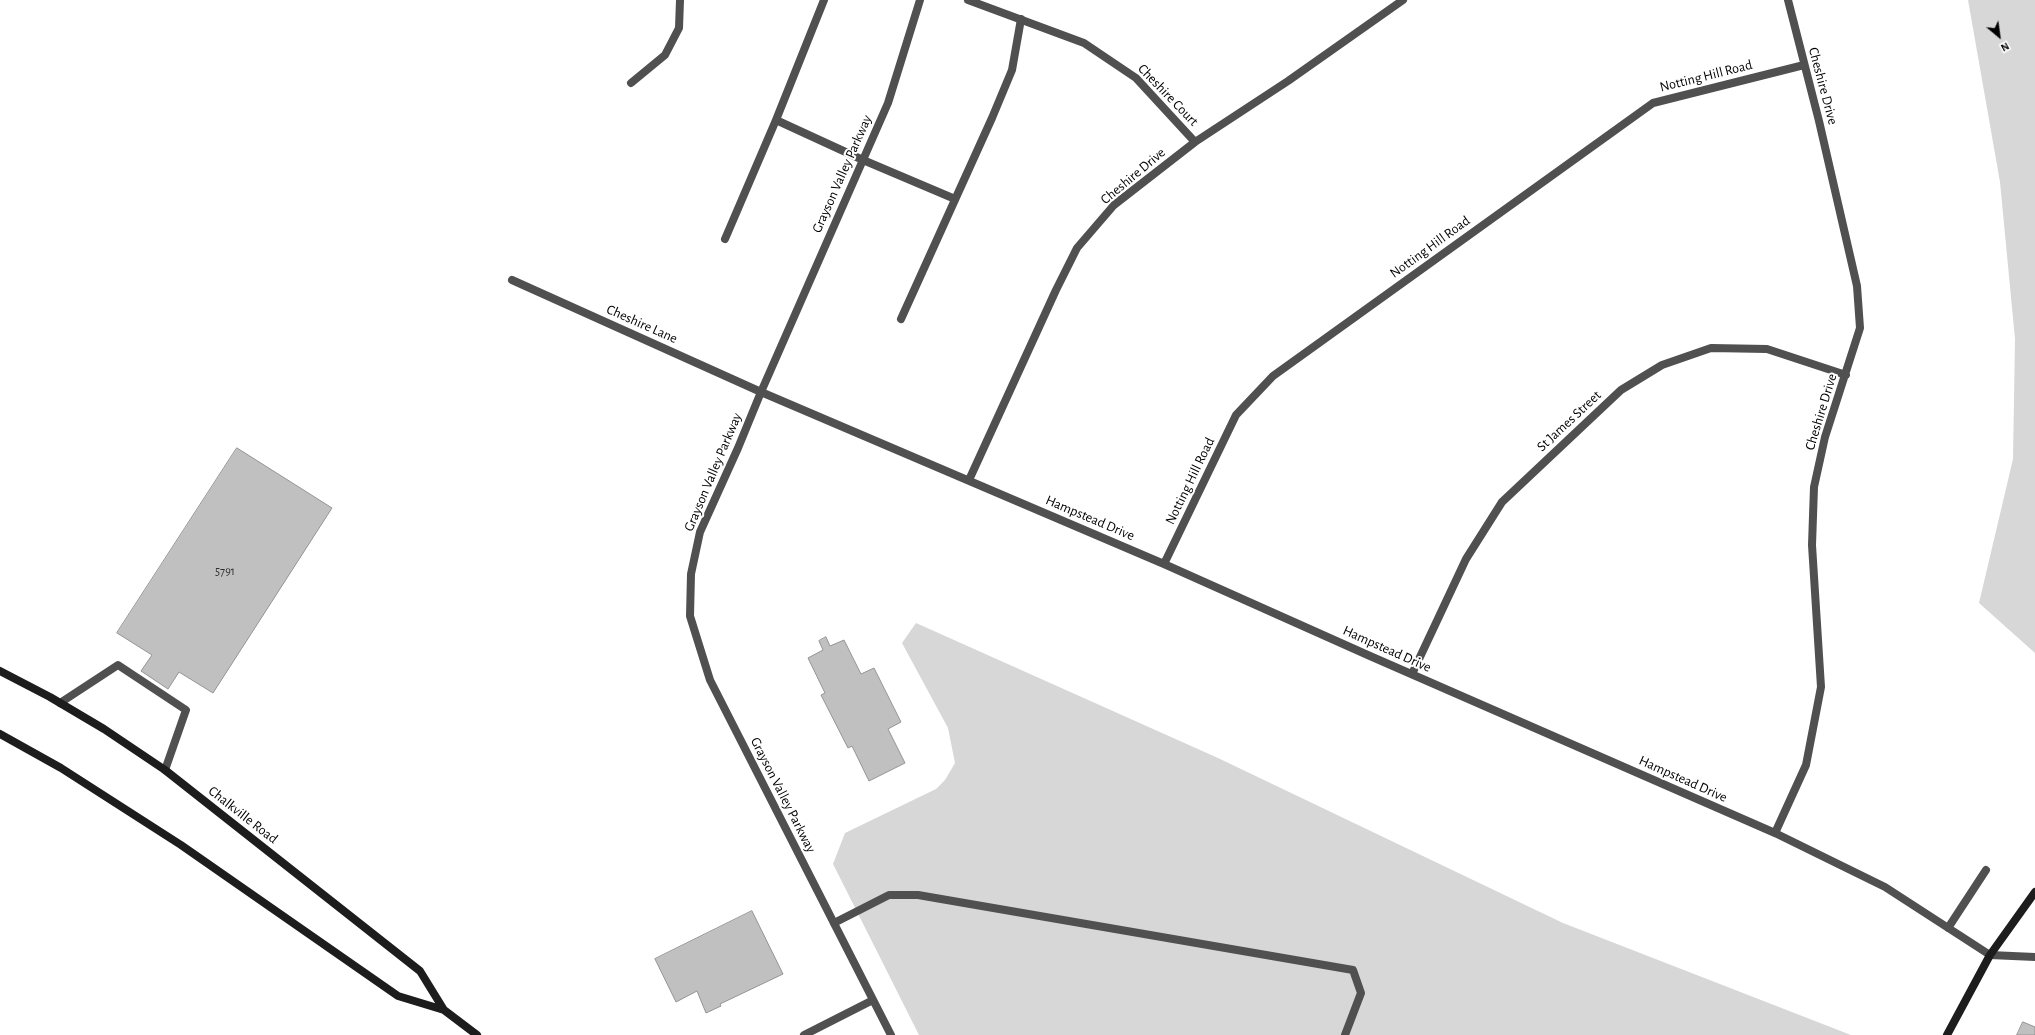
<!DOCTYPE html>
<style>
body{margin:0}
#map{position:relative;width:2035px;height:1035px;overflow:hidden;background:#fff;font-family:"Alegreya Sans",sans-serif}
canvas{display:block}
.north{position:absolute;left:1979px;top:16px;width:40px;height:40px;-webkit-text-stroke:3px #fff;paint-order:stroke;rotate:151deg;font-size:11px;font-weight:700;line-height:16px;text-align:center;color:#000}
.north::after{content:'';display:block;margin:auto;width:14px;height:18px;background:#000;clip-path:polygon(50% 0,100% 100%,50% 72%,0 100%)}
</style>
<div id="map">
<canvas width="2035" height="1035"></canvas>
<div class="north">N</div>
</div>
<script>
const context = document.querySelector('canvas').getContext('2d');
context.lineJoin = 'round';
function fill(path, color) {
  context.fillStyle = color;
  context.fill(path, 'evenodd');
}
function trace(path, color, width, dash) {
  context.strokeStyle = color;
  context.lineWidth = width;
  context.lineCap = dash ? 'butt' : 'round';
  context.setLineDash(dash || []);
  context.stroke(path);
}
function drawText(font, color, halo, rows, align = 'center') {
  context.font = font + ' "Alegreya Sans",sans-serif';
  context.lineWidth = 4;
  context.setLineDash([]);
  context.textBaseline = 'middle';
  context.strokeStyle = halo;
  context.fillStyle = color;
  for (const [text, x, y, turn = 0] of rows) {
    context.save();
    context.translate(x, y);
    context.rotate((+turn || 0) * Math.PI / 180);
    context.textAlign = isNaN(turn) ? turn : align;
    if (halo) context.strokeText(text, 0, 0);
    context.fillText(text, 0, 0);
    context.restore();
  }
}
const green = new Path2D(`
 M1968,0H2035V653L1979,603L2013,459L2015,339L2000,182Z
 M916,623L1218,758L1563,923L1851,1035H919L833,864L845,833L936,789L945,780L955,763L948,728L902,643Z`);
const building = new Path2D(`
 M237,448L332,508L213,693L179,672L168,689L141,671L152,655L117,633Z
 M826,637L830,646L844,640L861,674L874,668L901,722L888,729L905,763L869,781L852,746L848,748L821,695L825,693L808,658L823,650L819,641Z
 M752,911L783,974L720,1004L721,1006L706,1013L697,991L676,1002L655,959Z
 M2023,1022L2035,1027V1035H2017Z`);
const lane = new Path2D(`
 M824,0L776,120L863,160L955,199
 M725,239L776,120
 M901,319L992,118L1012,70L1021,19
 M60,703L118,665L186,710L165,770
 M834,923L889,895H918L1353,970L1361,993L1345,1035
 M1990,955L2035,957`);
const street = new Path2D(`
 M968,0L1084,43L1136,78L1195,142
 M631,83L665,55L679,28L680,0
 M512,280L761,392L1164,564L1370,656L1775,833L1885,887L1990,955
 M969,480L1056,290L1077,248L1114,205L1195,142L1288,81L1403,0
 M1164,564L1236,415L1273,376L1653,103L1804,65
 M1412,674L1466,559L1502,502L1621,390L1662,365L1711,348L1767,349L1846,375
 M1775,833L1806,765L1821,687L1812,545L1814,487L1825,437L1860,328L1857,286L1819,121L1788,0
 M1948,928L1986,870
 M804,1035L873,1000
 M891,1035L710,680L690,616L691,574L700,532L738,448L761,392L888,103L920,0`);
const secondary = new Path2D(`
 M0,671L50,697L104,729L165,770L420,971L444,1010
 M0,734L61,768L181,845L398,996L444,1010L477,1035
 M1947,1035L1990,955L2035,892`);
const numberNames = [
 ["5791",225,571]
];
const streetNames = [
 ["Notting Hill Road",1706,76,-14],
 ["Cheshire Drive",1823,86,75],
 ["Cheshire Court",1168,95,46],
 ["Grayson Valley Parkway",842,174,-66],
 ["Cheshire Drive",1133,176,-40],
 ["Notting Hill Road",1430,247,-36],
 ["Cheshire Lane",642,324,24],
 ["Cheshire Drive",1821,412,-73],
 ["St James Street",1569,421,-43],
 ["Grayson Valley Parkway",713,472,-67],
 ["Notting Hill Road",1190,481,-64],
 ["Hampstead Drive",1090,518,23],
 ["Hampstead Drive",1387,649,24],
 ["Hampstead Drive",1683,779,24],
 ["Grayson Valley Parkway",783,795,63],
 ["Chalkville Road",243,815,38]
];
fill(green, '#d7d7d7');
fill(building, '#c0c0c0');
trace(building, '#949494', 1);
trace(lane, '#505050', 8);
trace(street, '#505050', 8);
trace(secondary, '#1d1d1d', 8);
drawText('12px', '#303030', null, numberNames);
drawText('14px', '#000', '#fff', streetNames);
</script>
